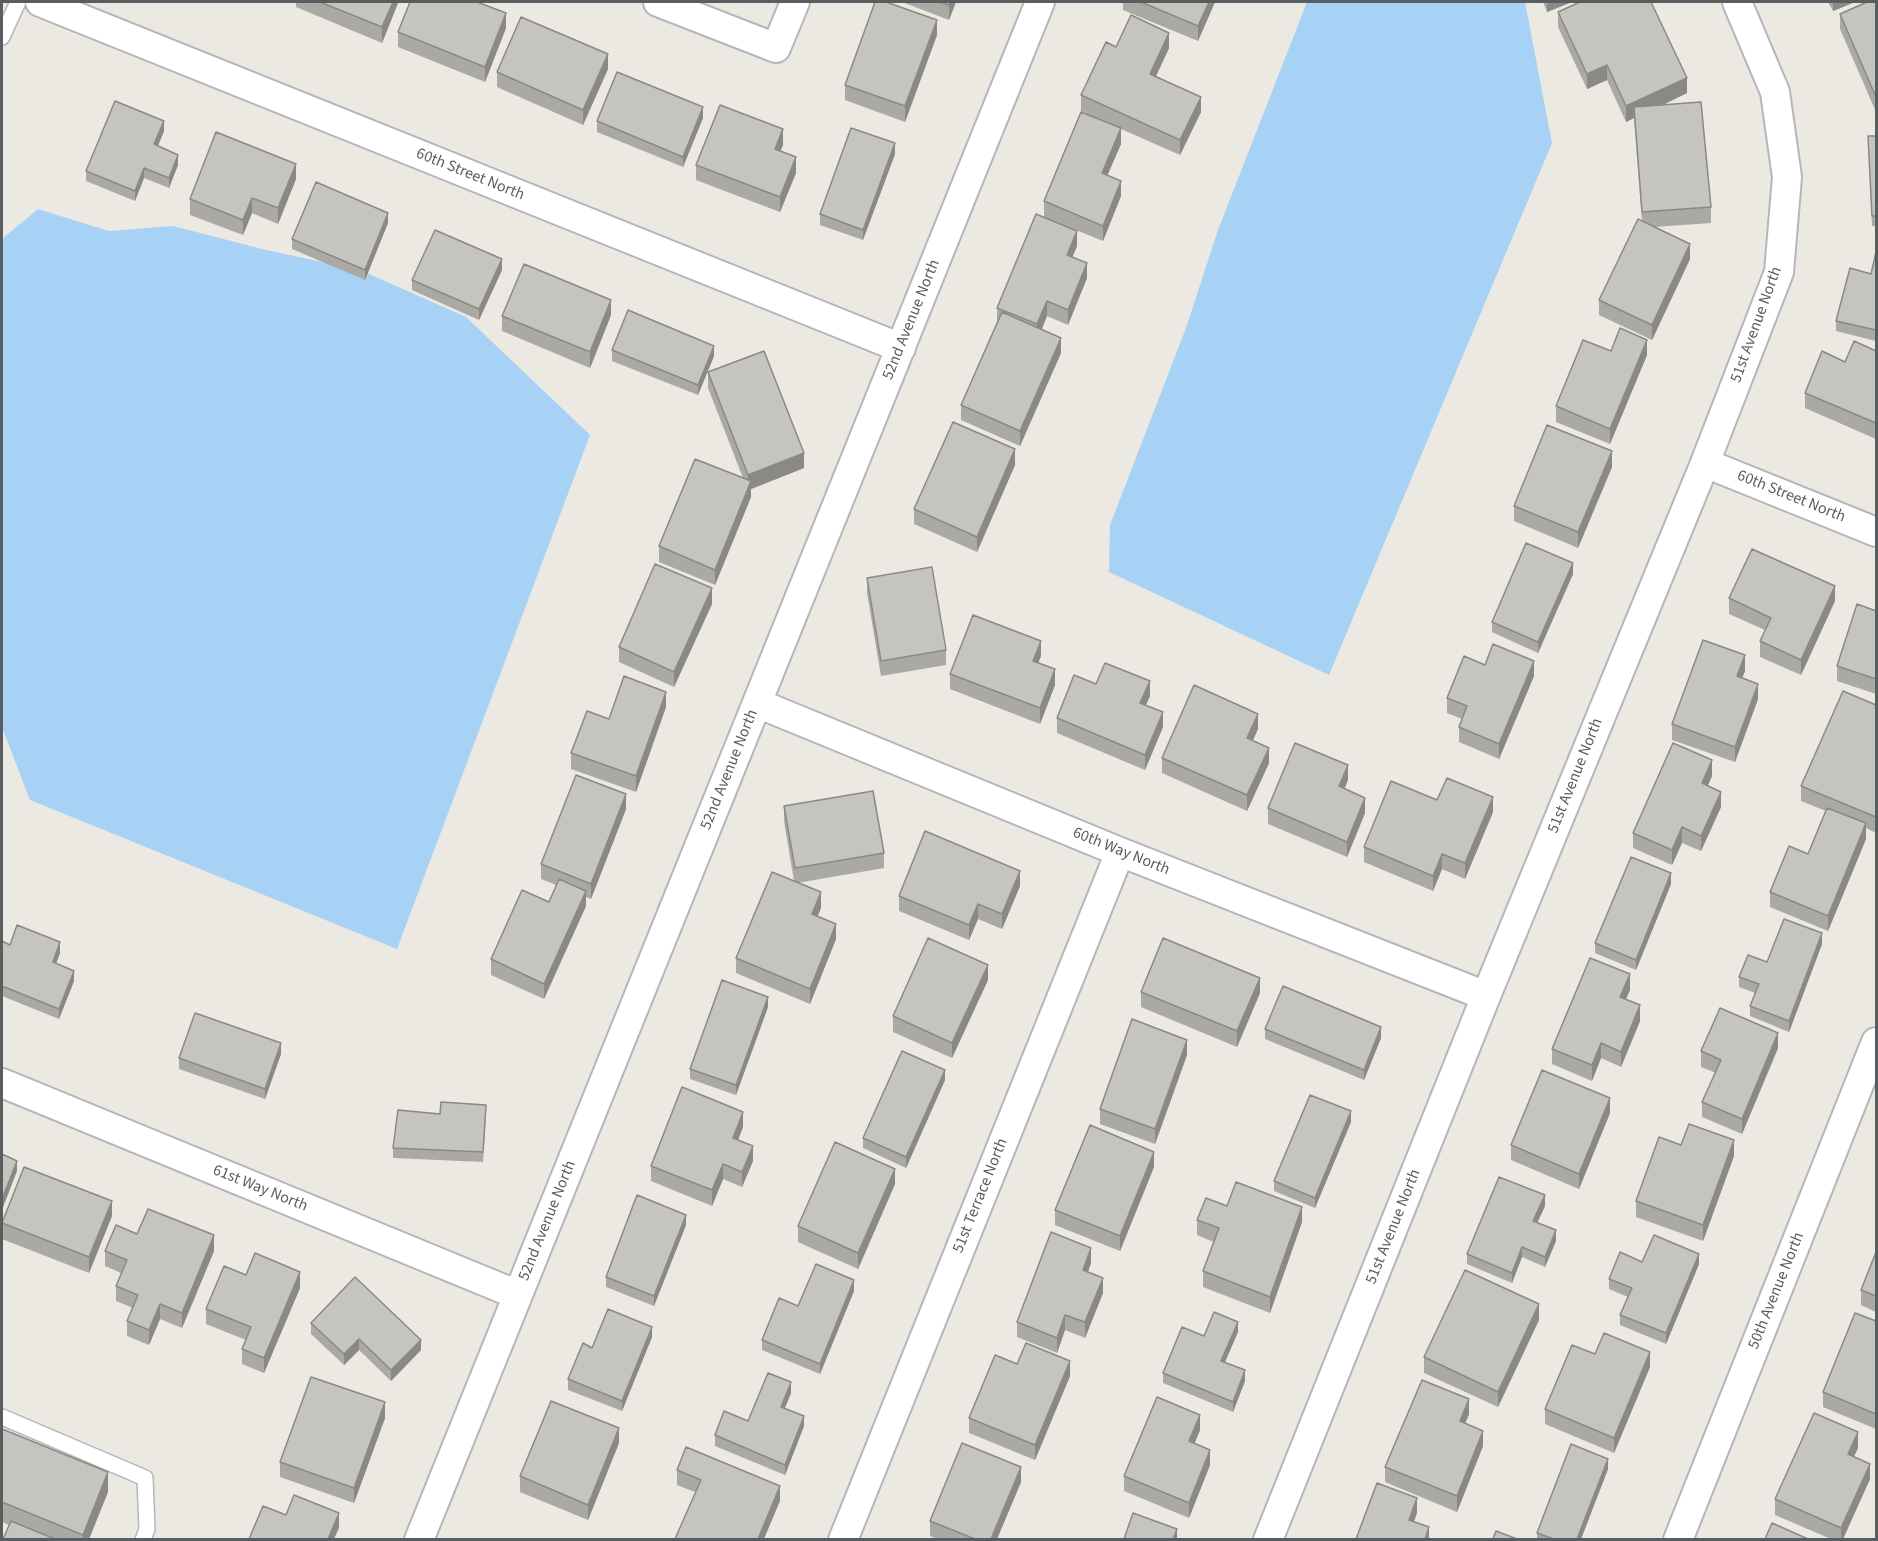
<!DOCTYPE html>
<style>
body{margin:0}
#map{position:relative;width:1878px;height:1541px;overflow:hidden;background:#ebe9e1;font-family:"Source Sans 3",sans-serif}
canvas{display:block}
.frame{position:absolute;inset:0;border:3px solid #5a5d60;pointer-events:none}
</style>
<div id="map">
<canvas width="1878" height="1541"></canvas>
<div class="frame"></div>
</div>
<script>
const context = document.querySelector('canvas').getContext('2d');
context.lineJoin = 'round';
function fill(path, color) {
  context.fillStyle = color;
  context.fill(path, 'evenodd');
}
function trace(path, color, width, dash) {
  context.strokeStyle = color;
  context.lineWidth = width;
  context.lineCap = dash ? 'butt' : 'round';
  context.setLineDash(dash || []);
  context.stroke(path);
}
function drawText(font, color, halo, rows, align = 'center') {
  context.font = font + ' "Source Sans 3",sans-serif';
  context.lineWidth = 4.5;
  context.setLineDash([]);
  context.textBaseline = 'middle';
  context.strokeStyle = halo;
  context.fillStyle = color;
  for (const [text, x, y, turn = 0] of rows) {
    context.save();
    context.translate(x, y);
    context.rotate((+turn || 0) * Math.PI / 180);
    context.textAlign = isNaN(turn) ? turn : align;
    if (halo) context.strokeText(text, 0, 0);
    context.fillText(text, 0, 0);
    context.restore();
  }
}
const water = new Path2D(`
 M1307,2H1525L1552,143L1329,675L1109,572L1110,525L1186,328L1218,230Z
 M38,209L109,231L173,226L266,250L360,270L466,317L590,435L397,949L30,800L2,727V239Z`);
const service = new Path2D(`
 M2,37L18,2
 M2,1417L145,1478L147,1529L143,1540`);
const minor = new Path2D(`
 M40,2L901,348
 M658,2L776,48L795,2
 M1705,463L1876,532
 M757,703L1120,852L1486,996
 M2,1083L518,1295
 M419,1540L1040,2
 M843,1540L1120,852
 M1268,1540L1486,996L1705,463L1779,272L1787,177L1775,92L1737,2
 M1678,1540L1876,1042`);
const wall = new Path2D(`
 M296,2H398V3L382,43L296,7Z
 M902,2H956L949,20Z
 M1123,2H1215L1198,41L1123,10Z
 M1543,2H1572L1547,12Z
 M1828,2H1855L1833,11Z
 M1876,2V112L1840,29V14Z
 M1558,12L1687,93L1663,105L1711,207V223L1654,227L1690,259L1652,340L1599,315V300L1642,221L1634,118L1626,122L1607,80L1587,89L1558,27Z
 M506,28L485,82L398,47V32Z
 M937,35L905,122L845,100V85Z
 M1116,47L1169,48L1156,76L1201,112L1180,155L1121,129V144L1107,175L1121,196L1103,241L1044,217V201L1115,126L1081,111V95Z
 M608,69L583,125L497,87V72Z
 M703,118L683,167L597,132V121Z
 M164,131L158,146L178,165L169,188L144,178L135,201L86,181V171Z
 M1868,136H1876V226H1872Z
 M783,145L780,151L796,173L780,212L696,180V165Z
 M895,154L863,240L820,225V214Z
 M296,179L278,224L252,213L243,235L190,215V199Z
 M388,223L365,280L292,249V239Z
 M1077,246L1072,257L1087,278L1068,325L1047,316L1042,329L1061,353L1020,446L961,420V405L997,322V308Z
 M1876,252V341L1836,331V321L1871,274Z
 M502,270L479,320L412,290V280Z
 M611,315L590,368L502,331V316Z
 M612,350L714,356L698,395L612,361Z
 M1611,351L1647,355L1610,444L1556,422V406Z
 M1876,351V439L1805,408V393L1845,362Z
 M708,372L804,468L751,489V497L715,585L659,562V546L743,478L708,388Z
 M1015,465L977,552L914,524V509Z
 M1612,467L1578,548L1514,521V506Z
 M1573,574L1538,653L1492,632V622Z
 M867,578L946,650V665L881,676L867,593Z
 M1729,598L1835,601L1801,675L1760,657V641L1765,630L1729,614Z
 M712,604L674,687L619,662V647Z
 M1876,611V694L1837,681V666Z
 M1041,656L1038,663L1055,685L1040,724L950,689V674Z
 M1485,665L1534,676L1499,759L1459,742V727L1462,719L1447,713V698Z
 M1745,671L1742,678L1758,699L1735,762L1672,740V724Z
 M1096,684L1150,696L1146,705L1163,727L1145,770L1057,733V718Z
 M1876,705V833L1866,828V839L1828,931L1770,907V892L1808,854L1826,811L1801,801V786Z
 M666,707L636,792L571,769V753L609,719Z
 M1258,729L1253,740L1269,763L1247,811L1162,773V758Z
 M1712,776L1708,785L1721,807L1701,851L1682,843L1672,865L1633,848V833Z
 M1348,780L1344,789L1365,813L1347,857L1268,824V808Z
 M1437,800L1493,812L1465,879L1442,869L1433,891L1364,862V847Z
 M784,806L884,853V868L797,883L821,908L817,917L836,939L810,1004L736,973V958L794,881L784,821Z
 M626,809L591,899L586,897V906L544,999L491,975V959L549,902L556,885L541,879V864Z
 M1671,884L1636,970L1595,953V943Z
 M1020,886L1002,929L978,919L969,940L899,911V896Z
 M2,941L10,945L60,953L56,963L74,981L59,1019L2,996Z
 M1822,944L1789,1032L1750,1016V1006L1755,993L1739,987V977L1767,962Z
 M988,980L952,1058L893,1032V1016Z
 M1630,990L1626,999L1640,1021L1621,1067L1601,1058L1592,1081L1552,1064V1049Z
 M1141,992L1260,993L1237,1047L1141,1007Z
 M768,1007L736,1095L690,1079V1069Z
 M1265,1029L1381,1038L1364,1080L1265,1039Z
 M1778,1048L1742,1134L1702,1117V1102L1716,1073L1701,1067V1051Z
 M281,1054L265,1099L179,1069V1058Z
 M1187,1055L1155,1144L1100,1124V1109Z
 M945,1080L906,1168L863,1148V1138Z
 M1610,1113L1579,1189L1511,1160V1145Z
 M486,1115L483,1162L393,1158V1148Z
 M1351,1122L1315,1208L1274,1191V1181Z
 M743,1127L738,1140L753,1161L742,1187L723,1179L712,1206L651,1181V1166Z
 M1681,1145L1734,1156L1703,1241L1636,1217V1201Z
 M1154,1167L1120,1251L1055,1225V1210Z
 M895,1184L858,1269L798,1242V1226Z
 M1227,1206L1302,1222L1270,1313L1203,1287V1271L1214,1242L1197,1235V1220Z
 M1545,1206L1537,1223L1556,1241L1545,1267L1522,1257L1512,1283L1467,1264V1254Z
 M112,1216L89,1273L2,1239V1223Z
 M686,1225L654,1306L606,1287V1277Z
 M137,1234L214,1251L182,1328L160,1319L149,1345L127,1336V1321L133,1308L116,1301V1286L121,1273L105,1266V1251Z
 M1876,1252V1312L1861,1305V1290Z
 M1091,1263L1088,1272L1103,1293L1085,1338L1065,1330L1057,1353L1017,1337V1322Z
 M1699,1264L1666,1344L1620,1325V1315L1628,1297L1609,1289V1279Z
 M246,1275L300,1288L264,1373L242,1364V1349L246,1340L206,1324V1309Z
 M854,1291L820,1374L762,1350V1340L798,1306Z
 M1539,1320L1498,1407L1424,1373V1357Z
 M1876,1321V1429L1823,1407V1392Z
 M311,1323L421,1350L391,1381L359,1350L344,1365L311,1334Z
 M1238,1332L1225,1362L1245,1381L1233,1412L1163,1383V1373L1204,1336Z
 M652,1337L622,1411L568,1390V1379L592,1348Z
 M1595,1354L1650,1367L1614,1453L1545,1424V1409Z
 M1017,1364L1070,1376L1035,1460L969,1433V1418Z
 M791,1393L785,1408L804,1426L785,1475L715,1446V1435L748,1421Z
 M1469,1414L1465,1423L1483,1446L1457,1512L1385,1482V1467Z
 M385,1418L354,1503L280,1477V1462Z
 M2,1429L108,1492L89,1539H3L9,1525L2,1522Z
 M1200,1430L1194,1444L1210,1465L1189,1518L1124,1491V1476Z
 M619,1443L588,1520L520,1492V1476Z
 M1858,1448L1853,1457L1870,1479L1843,1539H1831L1775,1515V1499Z
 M1608,1469L1581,1539H1537V1533Z
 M677,1470L780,1501L695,1492L677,1485Z
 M1021,1482L997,1539H938L930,1536V1521Z`);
const shadedWall = new Path2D(`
 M393,2H398V3L382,43V27Z
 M950,2H956L949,20V5Z
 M1209,2H1215L1198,41V26Z
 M1547,2H1572L1547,12Z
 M1833,2H1855L1833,11Z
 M506,13V28L485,82V67Z
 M937,20V35L905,122V106Z
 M1169,33V48L1150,89V74Z
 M608,54V69L583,125V110Z
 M1607,65V80L1587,89V74Z
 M1687,78V93L1635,118L1634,107V118L1626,122V106Z
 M1201,97V112L1180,155V140Z
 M703,107V118L683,167V157Z
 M164,121V131L154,155V144Z
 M1121,128V144L1102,188V173Z
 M783,129V145L775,164V149Z
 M895,143V154L863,240V230Z
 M178,155V165L169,188V178Z
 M796,157V173L780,212V197Z
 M296,164V179L278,224V208Z
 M144,168V178L135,201V191Z
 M1121,181V196L1103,241V226Z
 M252,198V213L243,235V220Z
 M388,213V223L365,280V270Z
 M1077,231V246L1067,270V255Z
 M1690,244V259L1652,340V325Z
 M502,259V270L479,320V309Z
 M1087,263V278L1068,325V310Z
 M611,300V315L590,368V352Z
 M1047,301V316L1037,340V324Z
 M1061,338V353L1020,446V431Z
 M1647,340V355L1610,444V429Z
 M714,346V356L698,395V385Z
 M1015,449V465L977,552V537Z
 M1612,451V467L1578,548V532Z
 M804,453V468L751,489V497L715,585V570L748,489V475Z
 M1573,563V574L1538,653V642Z
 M1835,586V601L1801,675V660Z
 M712,588V604L674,687V672Z
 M1041,641V656L1033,676V661Z
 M1745,655V671L1737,691V676Z
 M1534,661V676L1499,759V744Z
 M1055,669V685L1040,724V708Z
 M1150,681V696L1140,718V703Z
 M1758,684V699L1735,762V747Z
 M666,692V707L636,792V776Z
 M1163,712V727L1145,770V755Z
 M1258,714V729L1247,753V738Z
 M1269,748V763L1247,811V795Z
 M1712,760V776L1702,798V783Z
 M1348,765V780L1339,802V786Z
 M1721,792V807L1701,851V836Z
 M626,794V809L591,899V884Z
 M1493,797V812L1465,879V863Z
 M1365,798V813L1347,857V842Z
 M1866,823V839L1828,931V916Z
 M1682,827V843L1672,865V850Z
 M1442,854V869L1433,891V876Z
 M1020,871V886L1002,929V914Z
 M1671,873V884L1636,970V960Z
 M586,891V906L544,999V984Z
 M821,892V908L812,930V914Z
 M978,904V919L969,940V925Z
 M836,924V939L810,1004V989Z
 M1822,933V944L1789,1032V1021Z
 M60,942V953L53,972V962Z
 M988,965V980L952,1058V1043Z
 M74,971V981L59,1019V1009Z
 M1630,974V990L1620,1012V997Z
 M1260,978V993L1237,1047V1031Z
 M768,997V1007L736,1095V1085Z
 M1640,1005V1021L1621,1067V1052Z
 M1381,1027V1038L1364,1080V1070Z
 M1778,1033V1048L1742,1134V1119Z
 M1187,1040V1055L1155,1144V1129Z
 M281,1043V1054L265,1099V1089Z
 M1601,1043V1058L1592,1081V1065Z
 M945,1070V1080L906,1168V1157Z
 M1610,1098V1113L1579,1189V1174Z
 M1351,1111V1122L1315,1208V1198Z
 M743,1112V1127L733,1153V1138Z
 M1734,1140V1156L1703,1241V1225Z
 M753,1146V1161L742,1187V1172Z
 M1154,1152V1167L1120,1251V1236Z
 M17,1161V1171L2,1210V1199Z
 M723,1164V1179L712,1206V1190Z
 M895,1169V1184L858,1269V1253Z
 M1545,1195V1206L1533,1232V1221Z
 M112,1201V1216L89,1273V1257Z
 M1302,1207V1222L1270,1313V1297Z
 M686,1215V1225L654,1306V1296Z
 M1556,1230V1241L1545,1267V1257Z
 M214,1235V1251L182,1328V1313Z
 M1522,1247V1257L1512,1283V1273Z
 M1091,1248V1263L1083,1286V1270Z
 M1699,1254V1264L1666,1344V1333Z
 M300,1272V1288L264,1373V1358Z
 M1103,1278V1293L1085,1338V1322Z
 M854,1280V1291L820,1374V1364Z
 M160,1304V1319L149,1345V1330Z
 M1539,1304V1320L1498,1407V1392Z
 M1065,1315V1330L1057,1353V1338Z
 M1238,1322V1332L1221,1371V1361Z
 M652,1327V1337L622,1411V1401Z
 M359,1339V1350L344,1365V1354Z
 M421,1340V1350L391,1381V1370Z
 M1650,1352V1367L1614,1453V1438Z
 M1070,1361V1376L1035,1460V1445Z
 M1245,1370V1381L1233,1412V1402Z
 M791,1382V1393L781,1417V1407Z
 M1469,1399V1414L1460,1436V1421Z
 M385,1402V1418L354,1503V1488Z
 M1200,1415V1430L1189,1457V1441Z
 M804,1416V1426L785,1475V1465Z
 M619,1428V1443L588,1520V1505Z
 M1483,1431V1446L1457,1512V1496Z
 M1858,1432V1448L1848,1470V1454Z
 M1210,1450V1465L1189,1518V1503Z
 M1608,1459V1469L1581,1539H1577Z
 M1870,1464V1479L1843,1539H1841V1528Z
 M1021,1467V1482L997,1539H991Z
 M108,1472V1492L89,1539H83V1535Z
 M780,1486V1501L764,1539H758Z
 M1417,1498V1513L1409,1536V1520Z
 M339,1513V1528L334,1539H328Z
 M1429,1527V1539H1425Z
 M1177,1529V1539H1173Z`);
const building = new Path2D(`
 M320,2H393L382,27Z
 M410,2H477L506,13L485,67L398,32Z
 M875,2H886L937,20L905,106L845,85Z
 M940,2H950L949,5Z
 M1141,2H1209L1198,26Z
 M1580,2H1651L1687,78L1626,106L1607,65L1587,74L1558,12Z
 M1867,2H1876V97L1840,14Z
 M1131,15L1169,33L1150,74L1201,97L1180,140L1081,95L1106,42L1116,47Z
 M521,17L608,54L583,110L497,72Z
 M617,72L703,107L683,157L597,121Z
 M115,101L164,121L154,144L178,155L169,178L144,168L135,191L86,171Z
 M1701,102L1711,207L1642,212L1634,107Z
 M720,105L783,129L775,149L796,157L780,197L696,165Z
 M1081,112L1121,128L1102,173L1121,181L1103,226L1044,201Z
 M851,128L895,143L863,230L820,214Z
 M216,132L296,164L278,208L252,198L243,220L190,199Z
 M1868,136H1876V216H1872Z
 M316,182L388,213L365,270L292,239Z
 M1036,214L1077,231L1067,255L1087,263L1068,310L1047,301L1037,324L997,308Z
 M1638,219L1690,244L1652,325L1599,300Z
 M435,230L502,259L479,309L412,280Z
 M1876,252V330L1836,321L1850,268L1871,274Z
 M524,264L611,300L590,352L502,316Z
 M628,310L714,346L698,385L612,350Z
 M1002,312L1061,338L1020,431L961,405Z
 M1620,328L1647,340L1610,429L1556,406L1583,340L1611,351Z
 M1854,341L1876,351V423L1805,393L1822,351L1845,362Z
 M764,351L804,453L748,475L708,372Z
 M953,422L1015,449L977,537L914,509Z
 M1547,425L1612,451L1578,532L1514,506Z
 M695,459L751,481L715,570L659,546Z
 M1526,543L1573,563L1538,642L1492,622Z
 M1752,549L1835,586L1801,660L1760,641L1771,618L1729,598Z
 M655,564L712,588L674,672L619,647Z
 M932,567L946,650L881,661L867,578Z
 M1857,604L1876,611V679L1837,666Z
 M973,615L1041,641L1033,661L1055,669L1040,708L950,674Z
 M1703,640L1745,655L1737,676L1758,684L1735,747L1672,724Z
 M1493,644L1534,661L1499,744L1459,727L1467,706L1447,698L1464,656L1485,665Z
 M1105,663L1150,681L1140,703L1163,712L1145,755L1057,718L1074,675L1096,684Z
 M624,676L666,692L636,776L571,753L587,711L609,719Z
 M1194,685L1258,714L1247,738L1269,748L1247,795L1162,758Z
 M1843,691L1876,705V817L1801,786Z
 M1295,743L1348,765L1339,786L1365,798L1347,842L1268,808Z
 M1673,743L1712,760L1702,783L1721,792L1701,836L1682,827L1672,850L1633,833Z
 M576,775L626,794L591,884L541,864Z
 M1447,778L1493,797L1465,863L1442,854L1433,876L1364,847L1391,781L1437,800Z
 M873,791L884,853L795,868L784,806Z
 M1827,808L1866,823L1828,916L1770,892L1789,846L1808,854Z
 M925,831L1020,871L1002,914L978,904L969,925L899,896Z
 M1631,857L1671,873L1636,960L1595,943Z
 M772,872L821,892L812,914L836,924L810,989L736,958Z
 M559,879L586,891L544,984L491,959L522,890L549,902Z
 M1784,919L1822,933L1789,1021L1750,1006L1759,984L1739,977L1748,955L1767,962Z
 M17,925L60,942L53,962L74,971L59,1009L2,986V941L10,945Z
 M928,938L988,965L952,1043L893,1016Z
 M1163,938L1260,978L1237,1031L1141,992Z
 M1590,958L1630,974L1620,997L1640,1005L1621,1052L1601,1043L1592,1065L1552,1049Z
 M722,980L768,997L736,1085L690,1069Z
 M1283,986L1381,1027L1364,1070L1265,1029Z
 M1720,1008L1778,1033L1742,1119L1702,1102L1721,1060L1701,1051Z
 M195,1013L281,1043L265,1089L179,1058Z
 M1132,1019L1187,1040L1155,1129L1100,1109Z
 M902,1051L945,1070L906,1157L863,1138Z
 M1542,1070L1610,1098L1579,1174L1511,1145Z
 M682,1087L743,1112L733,1138L753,1146L742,1172L723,1164L712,1190L651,1166Z
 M1310,1095L1351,1111L1315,1198L1274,1181Z
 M441,1102L486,1105L483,1152L393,1148L398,1110L440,1114Z
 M1689,1124L1734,1140L1703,1225L1636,1201L1659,1137L1681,1145Z
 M1090,1125L1154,1152L1120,1236L1055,1210Z
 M835,1142L895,1169L858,1253L798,1226Z
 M2,1154L17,1161L2,1199Z
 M24,1167L112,1201L89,1257L2,1223Z
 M1499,1177L1545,1195L1533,1221L1556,1230L1545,1257L1522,1247L1512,1273L1467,1254Z
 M1236,1182L1302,1207L1270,1297L1203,1271L1219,1228L1197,1220L1206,1198L1227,1206Z
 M637,1195L686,1215L654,1296L606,1277Z
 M148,1209L214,1235L182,1313L160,1304L149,1330L127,1321L138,1295L116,1286L127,1260L105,1251L116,1225L137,1234Z
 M1051,1232L1091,1248L1083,1270L1103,1278L1085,1322L1065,1315L1057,1338L1017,1322Z
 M1654,1235L1699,1254L1666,1333L1620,1315L1632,1288L1609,1279L1620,1252L1642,1262Z
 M1876,1252V1296L1861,1290Z
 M255,1253L300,1272L264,1358L242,1349L251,1327L206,1309L224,1266L246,1275Z
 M816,1264L854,1280L820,1364L762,1340L779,1298L798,1306Z
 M1465,1270L1539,1304L1498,1392L1424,1357Z
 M355,1277L421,1340L391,1370L359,1339L344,1354L311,1323Z
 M608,1309L652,1327L622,1401L568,1379L583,1343L592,1348Z
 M1214,1312L1238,1322L1221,1361L1245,1370L1233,1402L1163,1373L1182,1327L1204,1336Z
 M1855,1313L1876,1321V1414L1823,1392Z
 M1604,1333L1650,1352L1614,1438L1545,1409L1572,1345L1595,1354Z
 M1026,1343L1070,1361L1035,1445L969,1418L995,1355L1017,1364Z
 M768,1373L791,1382L781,1407L804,1416L785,1465L715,1435L724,1411L748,1421Z
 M311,1377L385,1402L354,1488L280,1462Z
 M1422,1380L1469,1399L1460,1421L1483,1431L1457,1496L1385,1467Z
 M1157,1397L1200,1415L1189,1441L1210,1450L1189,1503L1124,1476Z
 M551,1401L619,1428L588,1505L520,1476Z
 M1814,1413L1858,1432L1848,1454L1870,1464L1841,1528L1775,1499Z
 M2,1429L108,1472L83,1535L2,1502Z
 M962,1443L1021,1467L991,1539H975L930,1521Z
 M1571,1444L1608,1459L1577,1539H1554L1537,1533Z
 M686,1447L780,1486L758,1539H675L701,1480L677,1470Z
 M1377,1483L1417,1498L1409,1520L1429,1527L1425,1539H1356Z
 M294,1495L339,1513L328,1539H249L263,1506L286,1515Z
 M1133,1513L1177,1529L1173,1539H1124Z
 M11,1521L55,1539H3Z
 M1772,1523L1808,1539H1765Z
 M1496,1531L1517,1539H1493Z`);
const streetNames = [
 ["60th Street North",470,175,22],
 ["52nd Avenue North",912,320,-68],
 ["51st Avenue North",1757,325,-70],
 ["60th Street North",1791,497,22],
 ["52nd Avenue North",730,770,-68],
 ["51st Avenue North",1576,776,-68],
 ["60th Way North",1121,852,22],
 ["61st Way North",260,1189,22],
 ["51st Terrace North",981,1196,-68],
 ["52nd Avenue North",548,1221,-68],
 ["51st Avenue North",1394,1227,-68],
 ["50th Avenue North",1777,1291,-68]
];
fill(water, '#a7d2f5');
trace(service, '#b4b6ba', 18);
trace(minor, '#b4b6ba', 32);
trace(service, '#fff', 15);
trace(minor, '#fff', 28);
fill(wall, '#aaa9a3');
fill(shadedWall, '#8b8985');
fill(building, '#c6c4be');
trace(building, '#8b8985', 1.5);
drawText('16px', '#5a5d60', '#fff', streetNames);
</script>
